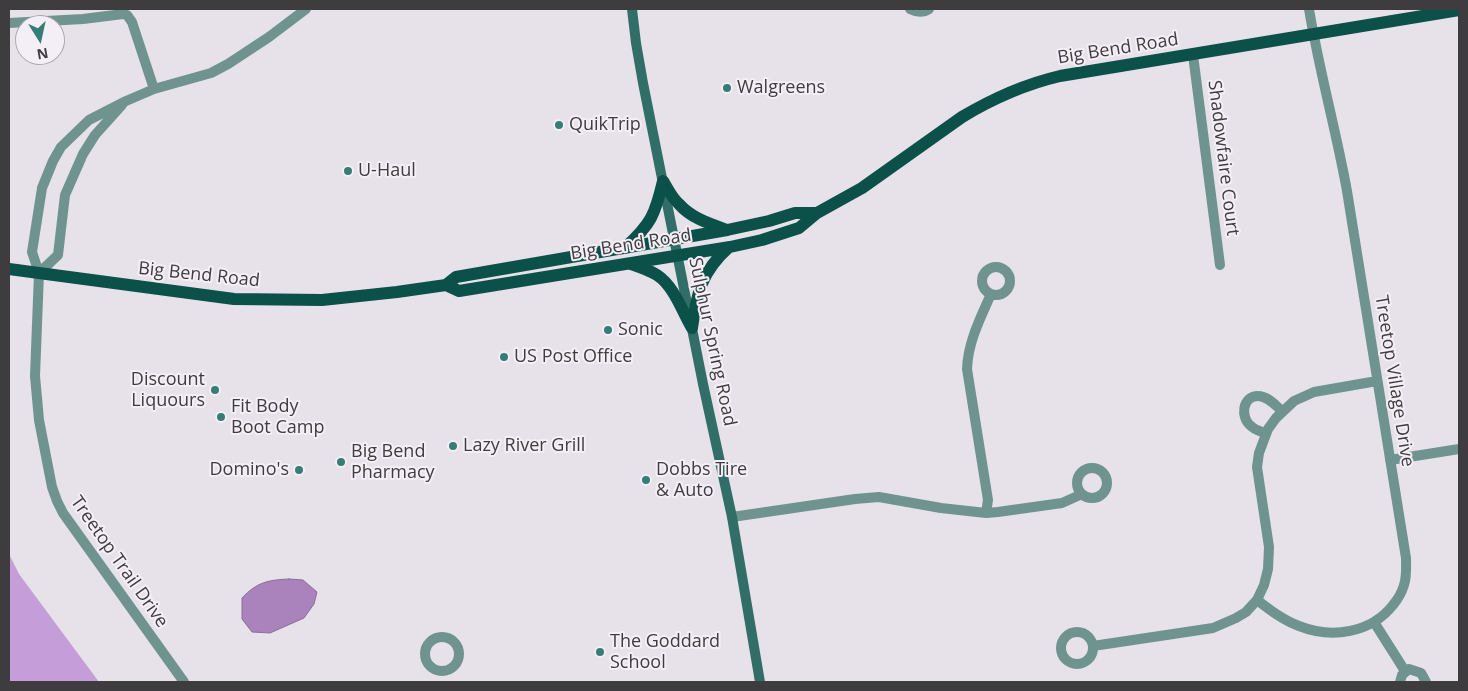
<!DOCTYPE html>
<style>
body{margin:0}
#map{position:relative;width:1468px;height:691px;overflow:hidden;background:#e7e1e9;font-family:"Open Sans",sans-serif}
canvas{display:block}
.frame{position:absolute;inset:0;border:10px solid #3e3c3f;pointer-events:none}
.north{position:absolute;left:15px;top:15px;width:50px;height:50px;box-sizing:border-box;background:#f4eff7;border:1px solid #aba7ad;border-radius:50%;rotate:170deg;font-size:14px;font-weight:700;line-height:20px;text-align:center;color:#3e3c3f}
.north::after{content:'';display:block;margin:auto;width:18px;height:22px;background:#367d76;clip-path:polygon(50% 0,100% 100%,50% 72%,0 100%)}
</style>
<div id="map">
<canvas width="1468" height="691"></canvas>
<div class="frame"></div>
<div class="north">N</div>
</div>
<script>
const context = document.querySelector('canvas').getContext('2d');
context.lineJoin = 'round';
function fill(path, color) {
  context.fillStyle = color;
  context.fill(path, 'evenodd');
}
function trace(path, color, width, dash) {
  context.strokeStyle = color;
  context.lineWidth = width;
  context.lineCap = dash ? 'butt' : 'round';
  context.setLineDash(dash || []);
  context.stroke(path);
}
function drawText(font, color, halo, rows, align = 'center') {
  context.font = font + ' "Open Sans",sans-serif';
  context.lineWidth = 4;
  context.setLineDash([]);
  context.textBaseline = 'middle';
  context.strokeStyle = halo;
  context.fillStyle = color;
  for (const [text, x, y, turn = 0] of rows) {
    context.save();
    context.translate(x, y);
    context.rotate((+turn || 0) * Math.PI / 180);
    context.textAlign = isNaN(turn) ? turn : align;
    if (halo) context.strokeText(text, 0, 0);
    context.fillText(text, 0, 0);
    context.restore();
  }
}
const forest = new Path2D(`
 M9,554L19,574L99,682H9Z`);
const water = new Path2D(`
 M289,579L303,580L317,592L314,604L304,618L270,633L252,632L242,619V598C257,582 268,580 289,579Z`);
const street = new Path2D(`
 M910,9C916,12 923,13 929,9
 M9,23L83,19L123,14L127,15L132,22L154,89
 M1193,55L1220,265
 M982 281a14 14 0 1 1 28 0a14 14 0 1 1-28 0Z
 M39,273L58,255L65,195L83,154L95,135L122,105
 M1266,434C1261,431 1255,430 1251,426C1240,418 1242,396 1258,396C1268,396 1276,406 1282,411
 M1390,460L1459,449
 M1077 483a15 15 0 1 1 30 0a15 15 0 1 1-30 0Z
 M986,513L988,500L967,369C968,342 980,319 991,294
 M732,517L855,499L879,497L941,508L986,513L998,512L1062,503L1082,494
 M1257,600C1270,610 1283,620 1299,626C1332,639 1371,633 1393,605C1398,599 1402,592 1404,585C1407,576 1406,567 1406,558L1347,191C1336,130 1319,70 1309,9
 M1374,622L1405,671
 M1061 648a16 16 0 1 1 32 0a16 16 0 1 1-32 0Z
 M425 654a17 17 0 1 1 34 0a17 17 0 1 1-34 0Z
 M1093,646L1213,628L1236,618L1246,612L1257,600L1264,585L1268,569L1269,547L1257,467L1259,453L1268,429L1276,418L1294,401L1314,392L1377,381
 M184,682L63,513L57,501L52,487L39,420L35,376L39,273L32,252L42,188L53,161L61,147L89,120L126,101L154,89L211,73L228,64L269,37L306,9
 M1400,682L1402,675L1409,669L1421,673L1426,682`);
const secondary = new Path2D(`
 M632,9L636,43L643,83L703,384L732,517L760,682`);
const primary = new Path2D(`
 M663,181C668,189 672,198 679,204C691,218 710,224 727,230
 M625,248C651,224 655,215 663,181
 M631,264C640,267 649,270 657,275C674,286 682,311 692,328
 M9,269L234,299L322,300L397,292L446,285L456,277L727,230L769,221L795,213H817
 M446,285L459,291L730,247L762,240L799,228L817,213L862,188L962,117C992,99 1026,84 1060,76L1459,10
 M692,328C697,293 701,272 729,247`);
const markers = [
 [727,88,5,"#367d76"],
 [559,125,5,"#367d76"],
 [348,171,5,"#367d76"],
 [608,330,5,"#367d76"],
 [504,357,5,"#367d76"],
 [215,390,5,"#367d76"],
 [221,417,5,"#367d76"],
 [453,446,5,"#367d76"],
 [341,462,5,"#367d76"],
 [299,470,5,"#367d76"],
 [646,480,5,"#367d76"],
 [600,652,5,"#367d76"]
];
const streetNames = [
 ["Big Bend Road",1118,49,-9],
 ["Shadowfaire Court",1223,158,83],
 ["Big Bend Road",631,245,-9],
 ["Big Bend Road",199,275,6],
 ["Sulphur Spring Road",712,342,78],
 ["Treetop Village Drive",1394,381,81],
 ["Treetop Trail Drive",119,562,55]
];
const poiNames = [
 ["Walgreens",737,88],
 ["QuikTrip",569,125],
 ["U-Haul",358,171],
 ["Sonic",618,330],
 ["US Post Office",514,357],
 ["Discount",205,380,"right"],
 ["Liquours",205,401,"right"],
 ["Fit Body",231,407],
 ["Boot Camp",231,428],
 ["Lazy River Grill",463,446],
 ["Big Bend",351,452],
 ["Pharmacy",351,473],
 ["Domino's",289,470,"right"],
 ["Dobbs Tire",656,470],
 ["& Auto",656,491],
 ["The Goddard",610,642],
 ["School",610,663]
];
fill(forest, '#c59dd8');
fill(water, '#aa82bc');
trace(water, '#8a6d96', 1);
trace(street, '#6f948f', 10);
trace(secondary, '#316e67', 10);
trace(primary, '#0c504a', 12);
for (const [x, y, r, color] of markers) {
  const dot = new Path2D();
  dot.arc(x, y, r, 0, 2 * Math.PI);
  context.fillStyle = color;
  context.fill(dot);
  trace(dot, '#f4eff7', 2);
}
drawText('18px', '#3e3c3f', '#f4eff7', streetNames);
drawText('18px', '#3e3c3f', '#f4eff7', poiNames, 'left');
</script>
